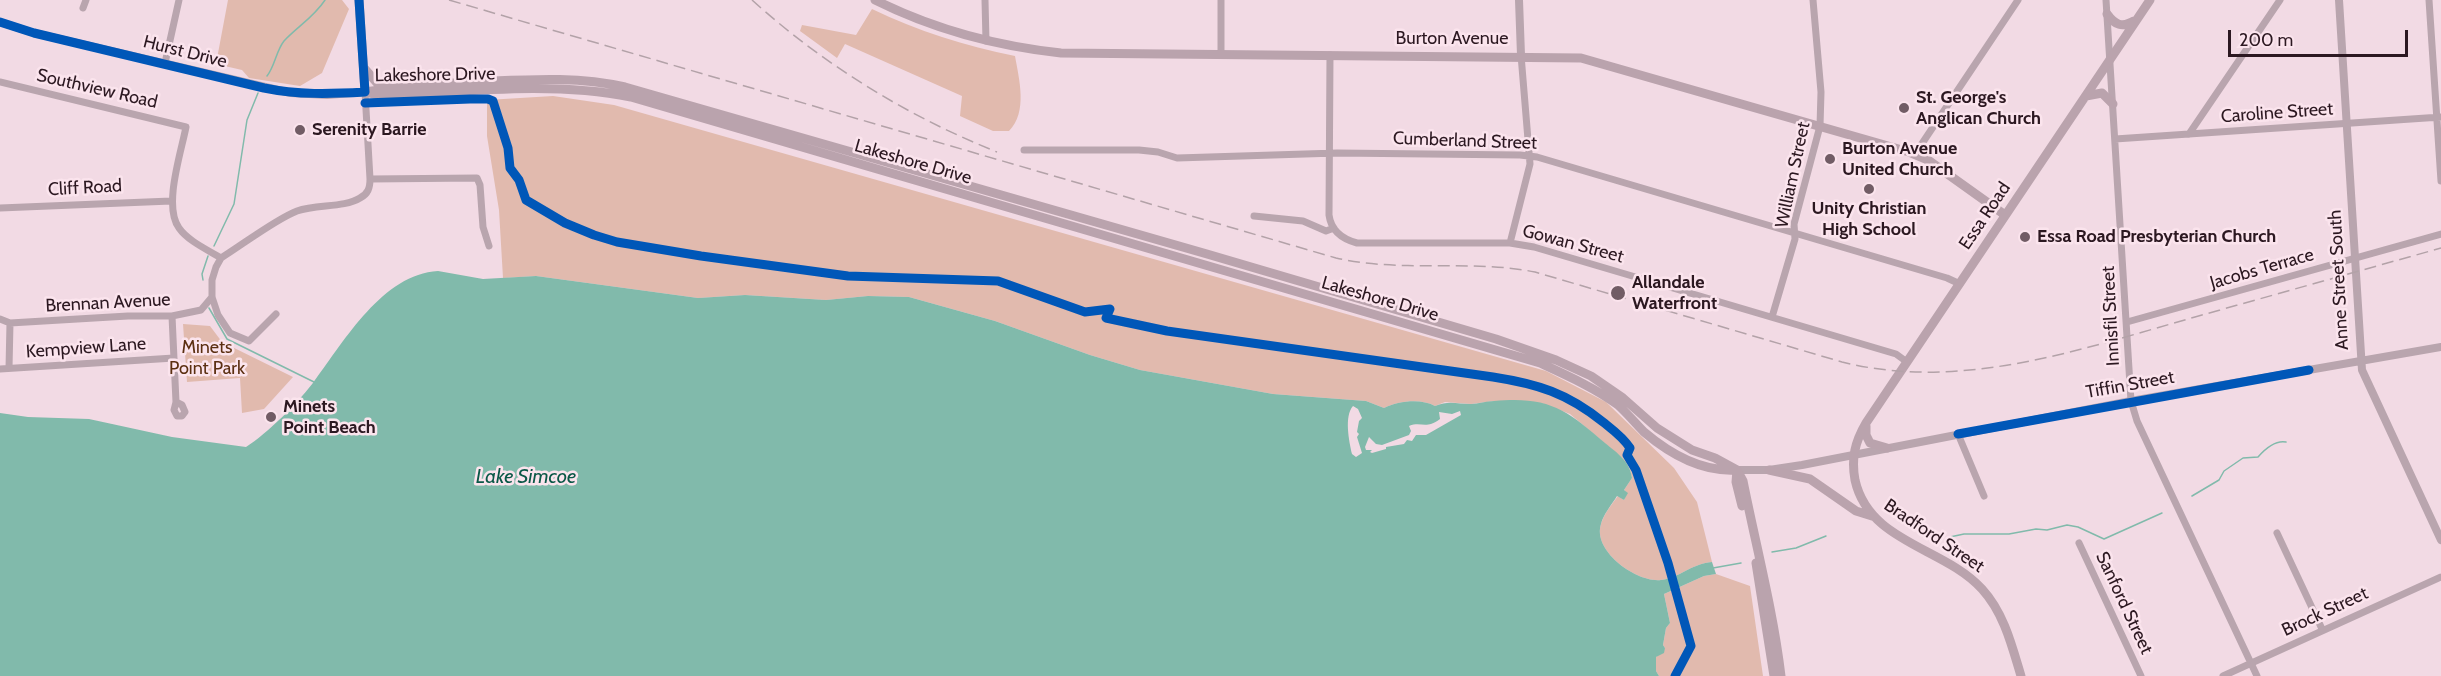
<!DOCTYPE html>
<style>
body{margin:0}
#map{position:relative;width:2441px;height:676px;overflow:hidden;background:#f2dae4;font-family:Cabin,sans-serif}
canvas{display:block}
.scale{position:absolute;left:2228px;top:30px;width:180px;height:27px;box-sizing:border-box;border:3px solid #2c1821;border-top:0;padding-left:8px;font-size:18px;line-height:21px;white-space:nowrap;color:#2c1821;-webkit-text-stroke:4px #fbe4ed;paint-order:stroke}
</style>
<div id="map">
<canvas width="2441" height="676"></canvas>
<div class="scale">200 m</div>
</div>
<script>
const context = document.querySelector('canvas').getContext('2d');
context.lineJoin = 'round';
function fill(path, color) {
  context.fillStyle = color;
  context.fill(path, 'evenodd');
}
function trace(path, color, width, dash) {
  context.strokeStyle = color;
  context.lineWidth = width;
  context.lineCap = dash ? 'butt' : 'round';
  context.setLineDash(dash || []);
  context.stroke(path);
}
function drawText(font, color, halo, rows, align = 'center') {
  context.font = font + ' Cabin,sans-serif';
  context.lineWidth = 5;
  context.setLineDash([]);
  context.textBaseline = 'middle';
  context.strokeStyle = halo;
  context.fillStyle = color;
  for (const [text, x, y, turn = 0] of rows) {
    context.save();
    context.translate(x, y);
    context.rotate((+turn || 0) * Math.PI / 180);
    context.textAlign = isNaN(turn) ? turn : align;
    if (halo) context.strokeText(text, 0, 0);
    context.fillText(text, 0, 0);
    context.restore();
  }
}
const green = new Path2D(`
 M228,0H342L349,9L322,73L300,86L249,78L242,70L216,64Z
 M872,9C918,31 965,46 1015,56C1019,79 1028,112 1009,131H993L960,116L962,96L845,44L837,58L800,31L802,25L856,35Z
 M553,96L614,105L1546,371L1606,402L1674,468L1697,502L1712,562C1690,564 1680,578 1661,580C1637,583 1592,551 1601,524C1604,514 1612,504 1618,496L1624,500L1627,493L1624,490L1632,478L1629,466L1621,457L1570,414L1541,403L1494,401L1471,404L1445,402L1435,406C1421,398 1398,401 1384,408L1366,401L1273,394L1140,370L1090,355L995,321L909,297L868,296L826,300L745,295L698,298L536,276L503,278L499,210L487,136V100Z
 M183,324L210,326L222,342L293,377L264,409L242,413L240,378L187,382Z
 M1716,574L1750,586L1763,676H1659L1656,671V657L1665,648L1663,645L1666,628L1670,623L1664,594L1704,576Z`);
const water = new Path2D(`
 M438,271L483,279L536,276L698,298L745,295L826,300L868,296L909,297L995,321L1090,355L1140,370L1273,394L1366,401L1384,408C1398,401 1421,398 1435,406C1449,400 1457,404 1471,404C1478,404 1486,401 1494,401C1548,396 1566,409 1605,443C1617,453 1630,461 1632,478L1624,490L1628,493L1624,500L1617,496C1612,504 1603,515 1601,524C1592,551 1637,583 1661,580C1680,578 1690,564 1712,562L1716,574L1704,576L1664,594L1670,623L1666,628L1663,645L1665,648L1664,653L1656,657V671L1659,676H0V413L28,417L89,419L172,437L246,447C267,434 301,400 315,380C345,340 383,274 438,271ZM1353,406L1358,409L1362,418L1359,421L1357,432L1359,434L1357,437L1362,453L1356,457L1352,454C1349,441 1344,416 1353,406ZM1460,411L1461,415L1426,435H1416L1412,441L1407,440L1404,444L1386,447V449L1372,453L1370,452L1372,450H1366L1365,447L1369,437L1376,444L1382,445L1409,435L1411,431L1409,426C1422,421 1425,430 1440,419L1439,412L1452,414Z`);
const stream = new Path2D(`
 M267,76C275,66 276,51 284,41C297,27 314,17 325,0
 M214,246L234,204L247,120L258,93
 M203,280L202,274L208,256
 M209,308L227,339L314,382
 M2192,496L2219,480L2224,471L2243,458L2258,457C2265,449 2275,440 2286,442
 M1950,537L1964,534H2009L2036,529L2047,530L2067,525L2078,527L2104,539L2162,513
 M1772,552L1796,548L1826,536
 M1713,568L1741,563`);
const minor = new Path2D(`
 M985,0L986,41
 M2106,0L2131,401L2137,421L2257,676
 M2429,0L2441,181
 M83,8L86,0
 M1221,54V0
 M1330,55L1329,215C1331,230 1342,239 1357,243H1510L1534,247L1896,354L1907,362
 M165,63L179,0
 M0,82L186,127C181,153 163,206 179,228C188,241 208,250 221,258
 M2189,134L2280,0
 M2115,139L2441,117
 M1024,150H1139L1158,152L1177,158L1337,153L1520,155L1537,157L1947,278L1960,284
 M1915,154L2018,0
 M370,179L477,178L480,185L483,227L489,246
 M0,208L171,201
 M1254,216L1303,221L1326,231L1334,228
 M1510,243L1530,164L1521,55
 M276,314L249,341L230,333L218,315L212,297V280L216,267L221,258C242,245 276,219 297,211C317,204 344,208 360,198C368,194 370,188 370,179L365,92
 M172,316L176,402L174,410L177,416H182L185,412L182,405L176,402
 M1772,317L1795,239L1794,224L1820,126L1821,92L1813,0
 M0,319L10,323L128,316H172L201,310L212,297
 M2127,322L2441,234
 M9,368L10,323
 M0,369L174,358
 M1958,434L1984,496
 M2277,533L2322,629
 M2079,543L2141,676
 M2223,676L2441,577`);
const tertiary = new Path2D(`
 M1519,0L1521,55
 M2339,0L2362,370L2441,540
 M0,22L34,33L291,93L327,95L365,92
 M1737,470H1769L1802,465L2131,401L2441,347`);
const secondary = new Path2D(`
 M359,0L365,92
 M875,0C933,29 996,46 1061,53L1581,58L1909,152L1928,160L2005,215
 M2107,14C2115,25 2122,28 2134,21
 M364,68L378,84L388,85
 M365,92C407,85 450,83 493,81C538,79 581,77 625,87L1207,254L1496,339L1556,360L1591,376L1623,398L1657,428L1692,450L1715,458L1737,470L1743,481C1756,546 1773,610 1781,676
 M370,93L383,96C465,92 550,81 631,97L1540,363C1566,375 1595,388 1618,405C1627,413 1635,423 1644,432C1670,454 1701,472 1736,470
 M2086,96L2102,93L2113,104
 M1866,426V435L1870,443L1887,448
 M1737,470L1736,482L1742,506
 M1769,470L1810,479L1856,511L1872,516
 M1756,563L1774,676
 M2021,676C2012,646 2004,613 1982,589C1944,547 1869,543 1855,480C1851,458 1855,442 1866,423L2150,0`);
const rail = new Path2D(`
 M449,0L1336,258C1402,273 1470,259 1535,272L1842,362C1962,392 2081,349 2195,317C2277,294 2359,271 2441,248
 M752,0C824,65 907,116 997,152`);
const cycleway = new Path2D(`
 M0,22L34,33L264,88C298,95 330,94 365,92L359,0
 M365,103L470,99H488L493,101L508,148L510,168L519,180L526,200L565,223L594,235L617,242L701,256L848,276L998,281L1085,312L1110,309L1106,318L1167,331L1493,377C1538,384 1567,393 1603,422C1613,430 1623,437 1630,448L1627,455L1636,470L1668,563L1691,646L1675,676
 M1958,434L2309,370`);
const markers = [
 [1904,108,6,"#715c65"],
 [300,130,6,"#715c65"],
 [1830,159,6,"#715c65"],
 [1869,189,6,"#715c65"],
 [2025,237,6,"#715c65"],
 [1618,293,8,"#715c65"],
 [271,417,6,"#715c65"]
];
const streetNames = [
 ["Burton Avenue",1452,39],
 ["Hurst Drive",185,52,14],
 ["Lakeshore Drive",435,75,-1],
 ["Southview Road",97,89,13],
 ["Caroline Street",2277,113,-4],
 ["Cumberland Street",1465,141,2],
 ["Lakeshore Drive",913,162,16],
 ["William Street",1793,175,-78],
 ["Cliff Road",85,188,-3],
 ["Essa Road",1985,216,-56],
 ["Gowan Street",1573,244,15],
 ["Jacobs Terrace",2262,269,-16],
 ["Anne Street South",2339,280,-93],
 ["Lakeshore Drive",1380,299,16],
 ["Brennan Avenue",108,303,-3],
 ["Innisfil Street",2111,316,-93],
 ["Kempview Lane",86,348,-4],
 ["Tiffin Street",2130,385,-10],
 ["Bradford Street",1934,536,34],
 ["Sanford Street",2124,603,65],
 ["Brock Street",2325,612,-25]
];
const poiNames = [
 ["St. George's",1916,98],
 ["Anglican Church",1916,119],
 ["Serenity Barrie",312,130],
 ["Burton Avenue",1842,149],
 ["United Church",1842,170],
 ["Unity Christian",1869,209,"center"],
 ["High School",1869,230,"center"],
 ["Essa Road Presbyterian Church",2037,237],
 ["Allandale",1632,283],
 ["Waterfront",1632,304],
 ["Minets",283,407],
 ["Point Beach",283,428]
];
const parkNames = [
 ["Minets",207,348],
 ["Point Park",207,369]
];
const waterNames = [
 ["Lake Simcoe",526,477]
];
fill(green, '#e1baae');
fill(water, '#81baab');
trace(stream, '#81baab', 1.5);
trace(minor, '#b9a5ae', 7);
trace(tertiary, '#b9a5ae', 8);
trace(secondary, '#baa3ad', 9);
trace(rail, '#b3a2a8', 1.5, [12, 6]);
trace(cycleway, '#0057b8', 9);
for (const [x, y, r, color] of markers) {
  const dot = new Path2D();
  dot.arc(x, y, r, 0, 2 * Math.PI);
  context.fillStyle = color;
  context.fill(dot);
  trace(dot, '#fbe4ed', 2);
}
drawText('18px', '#2c1821', '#fbe4ed', streetNames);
drawText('bold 18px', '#2c1821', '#fbe4ed', poiNames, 'left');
drawText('18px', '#5b2f11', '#fbe4ed', parkNames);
drawText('italic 20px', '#0a5847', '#fbe4ed', waterNames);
</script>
